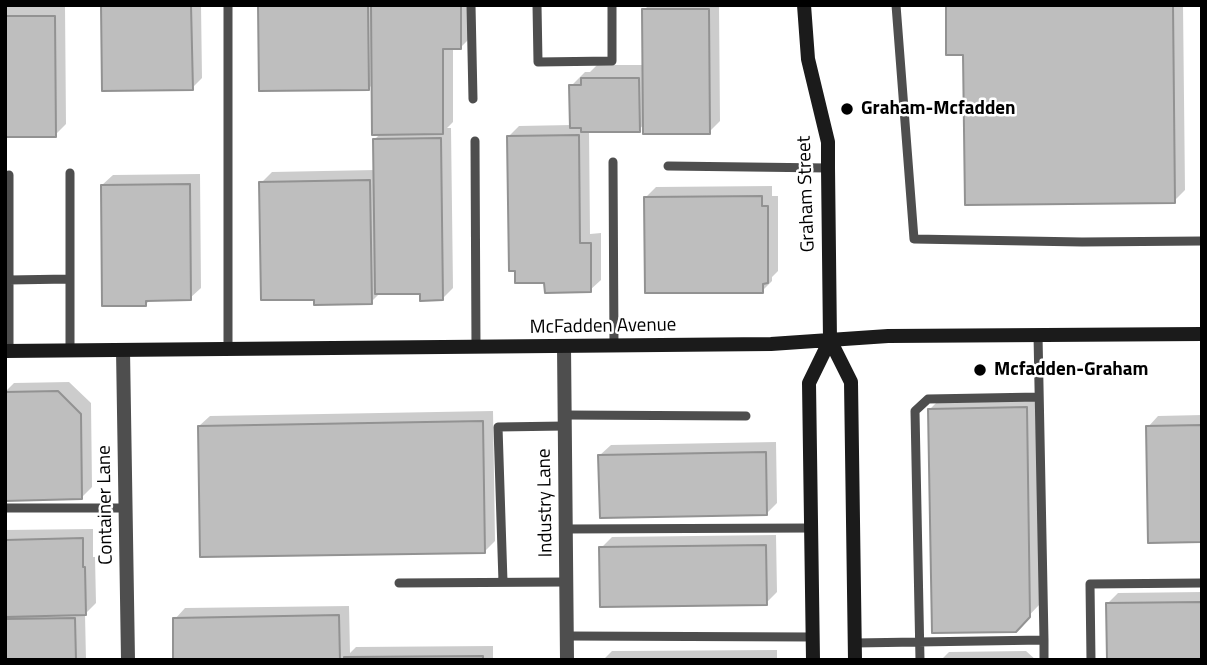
<!DOCTYPE html>
<style>
body{margin:0}
#map{position:relative;width:1207px;height:665px;overflow:hidden;background:#fff;font-family:"Titillium Web",sans-serif}
canvas{display:block}
.frame{position:absolute;inset:0;border:7px solid #000;pointer-events:none}
</style>
<div id="map">
<canvas width="1207" height="665"></canvas>
<div class="frame"></div>
</div>
<script>
const context = document.querySelector('canvas').getContext('2d');
context.lineJoin = 'round';
function fill(path, color) {
  context.fillStyle = color;
  context.fill(path, 'evenodd');
}
function trace(path, color, width, dash) {
  context.strokeStyle = color;
  context.lineWidth = width;
  context.lineCap = dash ? 'butt' : 'round';
  context.setLineDash(dash || []);
  context.stroke(path);
}
function drawText(font, color, halo, rows, align = 'center') {
  context.font = font + ' "Titillium Web",sans-serif';
  context.lineWidth = 5;
  context.setLineDash([]);
  context.textBaseline = 'middle';
  context.strokeStyle = halo;
  context.fillStyle = color;
  for (const [text, x, y, turn = 0] of rows) {
    context.save();
    context.translate(x, y);
    context.rotate((+turn || 0) * Math.PI / 180);
    context.textAlign = isNaN(turn) ? turn : align;
    if (halo) context.strokeText(text, 0, 0);
    context.fillText(text, 0, 0);
    context.restore();
  }
}
const shadow = new Path2D(`
 M103,5H201L202,78L192,88Z
 M260,5H471V37L461,47H453V122L447,128H451L453,288L442,299L421,292H381L371,302L315,298L261,183L272,172L375,170V139L381,133L373,84L368,89Z
 M649,5H719L720,121L709,132L644,124L639,130H589L590,234L601,233V280L590,290L508,137L519,126L571,125V86L585,72H590L597,65H644V10Z
 M947,5H1183L1185,190L1174,201L965,53Z
 M5,6H65L66,124L55,135H5Z
 M200,174L201,288L190,298L151,299L146,304L102,185L113,175Z
 M772,186V196H778V271L772,277V281L762,291L646,197L656,187Z
 M69,382L91,403L92,487L82,497L5,468V392L14,383Z
 M1037,397L1040,604L1015,630L930,409L940,399Z
 M493,411L495,541L485,551L199,426L210,416Z
 M1202,415V541L1148,427L1158,416Z
 M776,442L777,503L766,514L600,455L611,445Z
 M93,529V557H95L96,603L85,614L86,660H5V530Z
 M776,535L777,592L766,603L601,548L612,537Z
 M1202,592V660L1107,604L1118,593Z
 M349,606L350,653L356,647L493,646V660H175V619L185,608Z
 M777,650V660H603L612,651Z
 M1026,651L1036,660H941L949,652Z`);
const building = new Path2D(`
 M101,5H191L193,90L102,91Z
 M258,5H368L369,90L259,91Z
 M371,5H461V49H443V134L372,135Z
 M946,5H1173L1175,203L965,205L963,55H946Z
 M642,9H709L710,134H643Z
 M5,16H55L56,137H5Z
 M581,78H639L640,132H581V128H570L569,85H581Z
 M579,135L580,243H591V292L545,293L544,283H515V271H509L507,136Z
 M441,138L443,300L420,301V294H375L373,139Z
 M370,180L372,304L314,305V300H261L259,182Z
 M190,184L191,300L146,301V306H102L101,185Z
 M762,196V206H768V283L763,284V293H645L644,197Z
 M58,391L81,414L82,499L5,501V392Z
 M1027,407L1030,617L1016,632L932,633L928,409Z
 M483,421L485,553L200,557L198,426Z
 M1202,425V542L1148,543L1146,426Z
 M766,452L767,515L600,518L598,455Z
 M83,538V567H85L86,615L5,617V540Z
 M766,545L767,605L600,607L599,547Z
 M1202,602V660H1107L1106,603Z
 M339,615L340,660H173V618Z
 M75,618L76,660H5V619Z
 M483,656V660H344V657Z`);
const lane = new Path2D(`
 M471,5L473,99
 M537,5L538,62L612,61V5
 M896,5L914,239L1082,242L1202,241
 M475,141L476,347
 M613,162L614,346
 M668,166L828,168
 M70,173V351
 M9,175V351
 M9,280L69,279
 M228,349V5
 M565,415L746,416
 M5,508H126
 M566,529L811,528
 M503,582L498,427L565,426
 M399,583L566,582
 M567,636L812,637
 M1044,640V660
 M855,643L1044,640L1038,335
 M920,660L915,411L928,399L1039,397
 M1091,660L1090,584L1202,583`);
const street = new Path2D(`
 M564,346L567,660
 M123,350L128,660`);
const secondary = new Path2D(`
 M804,5L808,59L828,142V168L830,340L809,383L813,660
 M830,340L851,382L855,660
 M5,351L771,344L888,336L1202,334`);
const markers = [
 [847,109,7,"#000"],
 [980,370,7,"#000"]
];
const poiNames = [
 ["Graham-Mcfadden",861,109],
 ["Mcfadden-Graham",994,370]
];
const streetNames = [
 ["Graham Street",807,194,-92],
 ["McFadden Avenue",603,327,-1],
 ["Industry Lane",546,503,-91],
 ["Container Lane",106,505,-91]
];
fill(shadow, '#0003');
fill(building, '#bebebe');
trace(building, '#929292', 2);
trace(lane, '#4e4e4e', 9);
trace(street, '#4e4e4e', 14);
trace(secondary, '#1b1b1b', 14);
for (const [x, y, r, color] of markers) {
  const dot = new Path2D();
  dot.arc(x, y, r, 0, 2 * Math.PI);
  context.fillStyle = color;
  context.fill(dot);
  trace(dot, '#fff', 2.5);
}
drawText('bold 19px', '#000', '#fff', poiNames, 'left');
drawText('19px', '#000', '#fff', streetNames);
</script>
